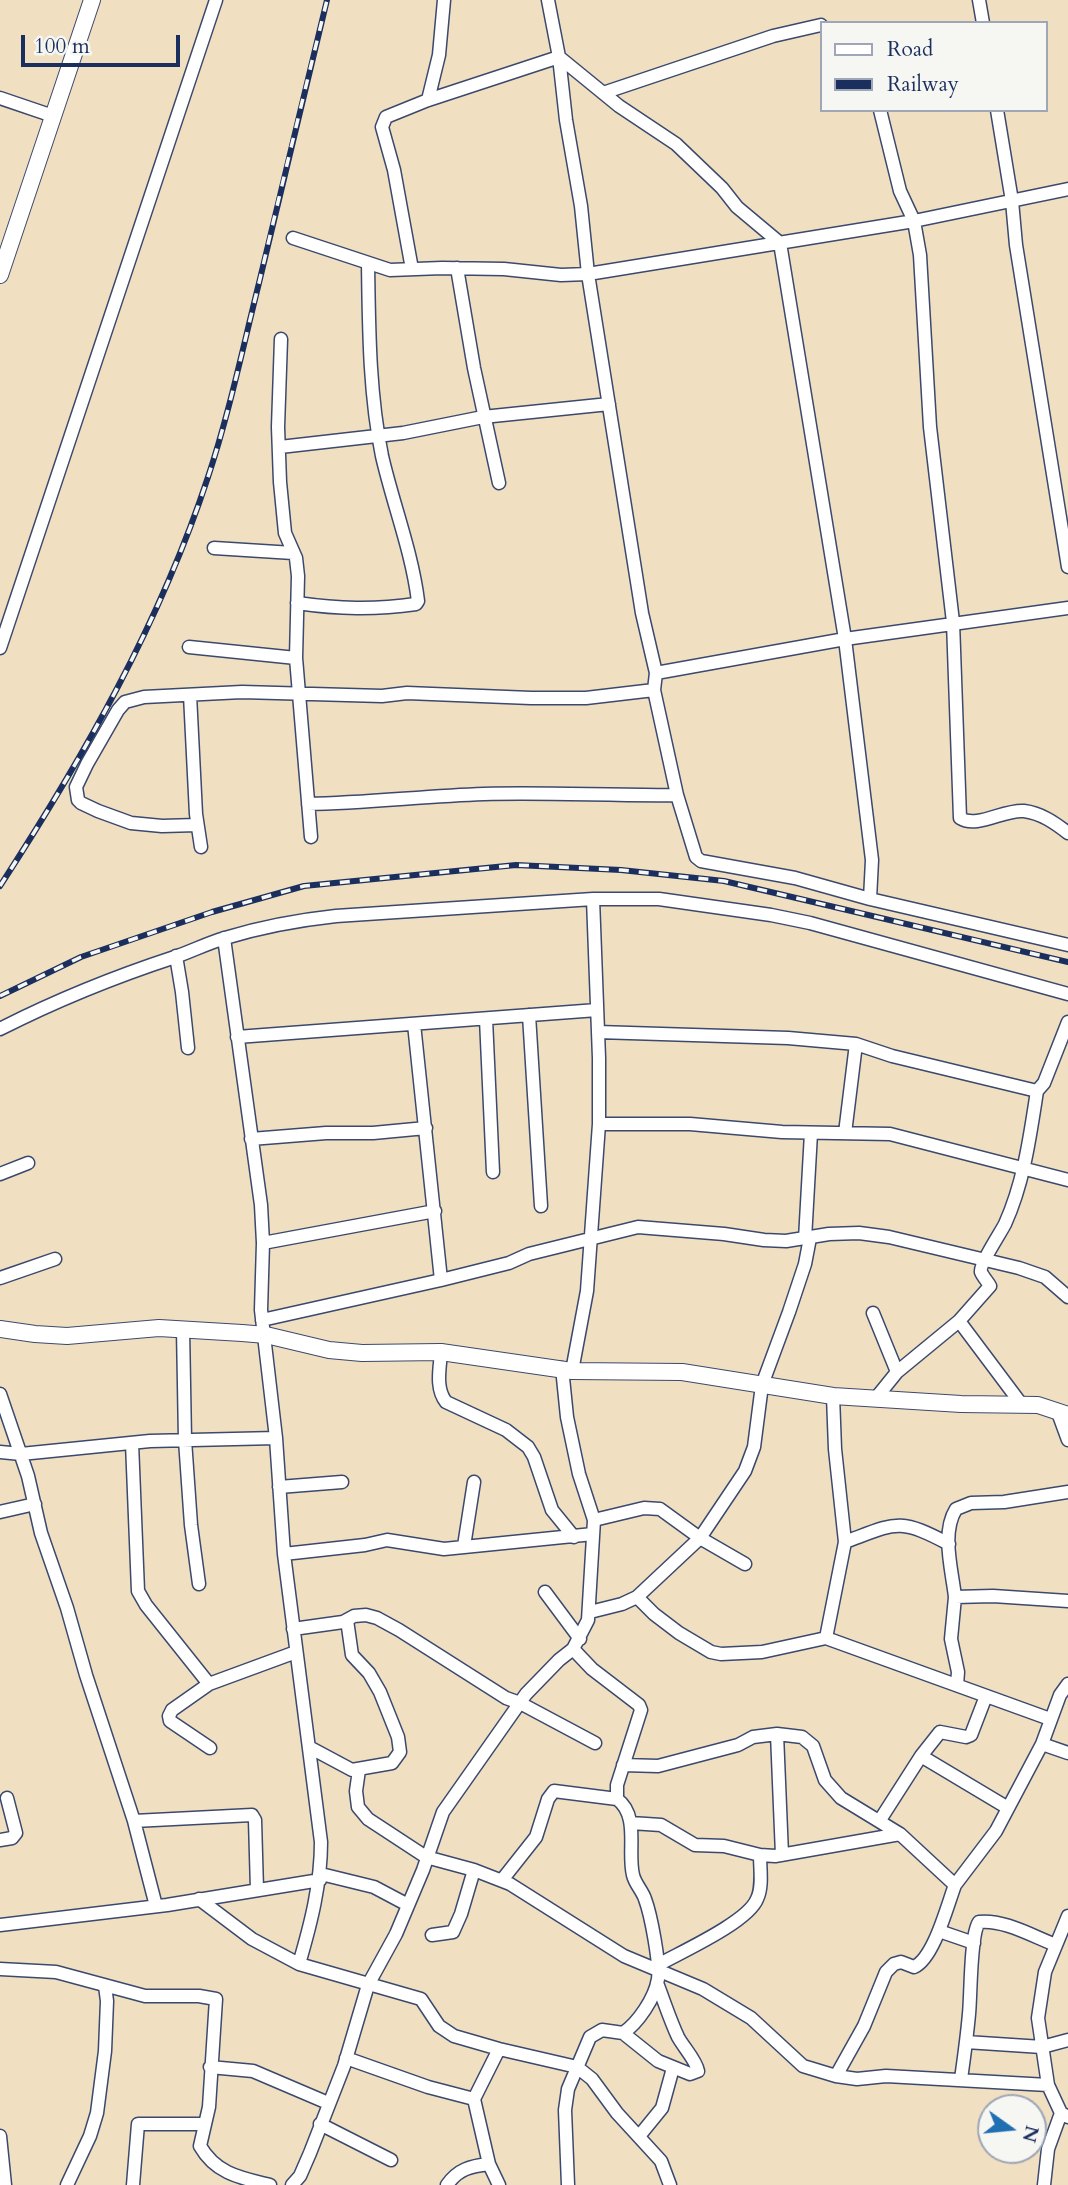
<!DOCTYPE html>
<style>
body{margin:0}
#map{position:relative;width:1068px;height:2185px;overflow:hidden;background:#f0dfc0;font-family:Cardo,serif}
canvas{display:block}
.legend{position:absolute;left:820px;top:21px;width:228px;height:91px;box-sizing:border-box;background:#f6f6f2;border:2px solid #9ea6b7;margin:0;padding:9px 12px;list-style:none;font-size:21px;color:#1b2f5e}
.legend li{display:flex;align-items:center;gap:14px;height:35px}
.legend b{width:35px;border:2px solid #9ea6b7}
.north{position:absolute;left:977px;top:2094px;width:70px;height:70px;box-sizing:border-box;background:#f6f6f2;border:2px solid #9ea6b7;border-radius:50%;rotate:105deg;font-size:19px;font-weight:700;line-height:28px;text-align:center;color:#1b2f5e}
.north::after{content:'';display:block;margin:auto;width:24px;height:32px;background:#1f6fb2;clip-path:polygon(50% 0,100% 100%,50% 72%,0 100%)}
.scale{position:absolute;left:21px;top:35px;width:159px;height:32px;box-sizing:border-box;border:4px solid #1b2f5e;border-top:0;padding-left:9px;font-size:21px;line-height:24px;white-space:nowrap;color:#1b2f5e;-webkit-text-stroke:5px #f6f6f2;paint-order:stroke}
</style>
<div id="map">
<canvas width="1068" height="2185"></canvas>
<ul class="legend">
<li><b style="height:9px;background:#fff"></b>Road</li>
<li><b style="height:9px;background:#1b2f5e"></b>Railway</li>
</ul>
<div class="north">N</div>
<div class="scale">100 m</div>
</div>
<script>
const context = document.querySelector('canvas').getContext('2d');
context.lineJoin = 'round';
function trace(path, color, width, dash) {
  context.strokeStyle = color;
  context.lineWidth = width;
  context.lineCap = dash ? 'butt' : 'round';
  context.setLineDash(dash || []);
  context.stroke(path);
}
const minor = new Path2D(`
 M548,0L559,57L566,120L581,206L588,274L642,613L656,673L654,690L677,795L696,857L701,861L795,878L870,899L1068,945
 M979,0L983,23
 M603,93L773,36L821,25
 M0,98L53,116
 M428,100L439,55L444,0
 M880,110L900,191L914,221L920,255L930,427L953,622L960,818C977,829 1004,809 1024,811C1041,813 1055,823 1068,833
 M997,110L1012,201L1016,245L1068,567
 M293,238L390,270L442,268L504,269L561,275L588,274L914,221L1068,189
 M457,268L474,368L499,483
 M412,269L394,170L382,127L386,117L428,100L559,57L619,106L676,144L722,188L737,207L780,243L845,639L872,860L870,899
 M281,339L278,427L280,482L285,533L296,558L298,576L296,658L311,837
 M280,447L403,433L483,417L609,404
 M214,548L293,553
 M297,603C339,609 374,610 416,604L418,601C412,552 393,504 382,456C369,392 369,328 368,263
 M189,647L296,658
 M0,648L216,0
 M656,673L845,639L1068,608
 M190,695L196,814L201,847
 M308,804C367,803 425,796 484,794C548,792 612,796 677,795
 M197,825L162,826L131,823L98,811L81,803L78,800L76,787L87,764L118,710L125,702L144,697L242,692L382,696L407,693L531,698H586L654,690
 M224,938L261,1205L263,1243L261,1310L276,1438L284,1554L321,1842C321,1884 311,1923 299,1964
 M176,956L182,992L188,1048
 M529,1015L541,1206
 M486,1019L493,1172
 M414,1024L441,1280
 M0,1029C57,1000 114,977 175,957C192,951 208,943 225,938C261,927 299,920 336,916L593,899H659L771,915L810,923L1068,994
 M598,1032L788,1038L856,1044L892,1056L1037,1091
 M237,1037L597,1010
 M599,1124H690L782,1132L890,1134L1068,1180
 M845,1133L856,1044
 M251,1139L326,1133H373L426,1128
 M0,1174L28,1163
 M805,1239L811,1133
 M263,1243L435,1211
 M0,1278L55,1259
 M873,1313L897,1372
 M262,1320L441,1280L509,1263L529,1254L638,1227L724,1234L764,1240L786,1241L829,1234L859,1233L889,1237L1019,1268L1045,1277L1068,1297
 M959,1321L1022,1405
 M183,1329L185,1440L191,1525L199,1584
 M441,1352C440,1368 435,1388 446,1402L506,1430L528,1447L534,1457L552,1510L574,1537
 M572,1371L587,1291L599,1124V1058L593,899
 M0,1394L28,1476L41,1533L67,1608L86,1675L134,1821L156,1906
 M876,1398L897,1372L959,1321L990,1286C988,1282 983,1277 981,1272C979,1265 1001,1232 1005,1224C1024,1182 1030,1136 1037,1091L1044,1083L1068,1022
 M1057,1410L1068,1440
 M132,1443L138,1591L146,1605L209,1684
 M0,1452L21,1454L150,1441L276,1438
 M279,1487L342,1482
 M0,1512L35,1504
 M594,1520L644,1508L660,1509L700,1538L745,1564
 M845,1542C896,1523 898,1517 949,1544
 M464,1546L474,1482
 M284,1554L365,1545L387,1540L444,1549L593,1534
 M545,1592L580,1639
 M637,1597L654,1614L679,1633L711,1652L721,1654L762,1652L826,1638L1050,1719
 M955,1597C952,1570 941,1533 956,1509L971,1503L1004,1502L1068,1492
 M590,1612L622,1604L637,1597L700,1538L745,1471L754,1447L762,1385L789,1312L805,1264L810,1238
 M293,1629L343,1622L354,1616L366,1615L377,1618L399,1630L506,1698L520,1703L595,1743
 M826,1638L845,1542L835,1449L833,1396
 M573,1649L592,1669L639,1705L641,1710L617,1785V1799
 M1068,1684L1060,1695L1042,1744L1068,1753
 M957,1685L958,1672L951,1639L955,1597L993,1596L1068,1601
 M777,1734L782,1855
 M309,1747L352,1770L392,1763L400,1752L398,1737L380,1692L369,1673L352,1655L347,1620
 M210,1748L170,1721L169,1716L172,1710L209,1684L296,1652
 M921,1756L1008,1808
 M623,1765L658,1766L738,1745L753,1737L777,1734L802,1737L813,1746L825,1780L841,1798L900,1834L955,1885C947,1906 934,1958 914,1967L901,1962L894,1964L886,1972L864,2026L836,2076
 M359,1770L356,1791L358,1807L368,1819L426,1857L474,1870L510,1884L624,1956L703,1989L751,2018L803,2066L836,2076L857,2079L886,2076L1048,2085
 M880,1820L921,1756L940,1732L966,1737L971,1735L986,1696
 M134,1821L252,1815L255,1820L257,1890
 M631,1823L661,1825L695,1845L724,1846L760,1855L775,1856L900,1834
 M0,1840L12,1838L16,1833L7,1798
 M321,1874L374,1887L408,1905
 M502,1880L536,1837L548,1799L554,1791L617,1799C640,1816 627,1851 633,1875C635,1884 642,1890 645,1899C651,1915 660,1963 658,1979C655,1998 638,2023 623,2033L602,2030L590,2037L568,2089L565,2110L568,2185
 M955,1885L996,1831L1042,1744
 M199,1899L252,1939L299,1964L421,1999L439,2026L454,2036L499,2049L577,2067L592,2079L617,2113L661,2161L670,2185
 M1068,1916L1045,1972L1038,2018L1048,2085L1061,2113L1068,2117
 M0,1925L167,1905L320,1880
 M939,1931L974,1943
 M432,1935L453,1932L461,1914L474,1870
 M658,1965C681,1952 748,1922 757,1899C763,1887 760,1869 760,1855
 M0,1969L56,1972L145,1996H199L216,1999L209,2107L200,2146C216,2174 241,2178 270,2185
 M623,2033L658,2061L690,2074L698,2071C696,2060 684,2048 678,2037C670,2020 664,2001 657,1983
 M966,2042L1042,2047L1068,2040
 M499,2049L474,2099L489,2164L499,2185
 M346,2058L428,2087L474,2099
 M210,2067L253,2071L328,2103
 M961,2079C964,2058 967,2036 969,2014C971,1995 970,1935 979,1922C1004,1919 1034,1937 1056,1945
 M320,2124L391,2160
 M640,2135L662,2108L673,2068
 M0,2136L5,2185
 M67,2185L90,2136L97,2113L105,2051L107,2001L105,1986
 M133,2185L138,2124H204
 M292,2185L300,2176L310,2153L344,2066L368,1985L396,1934L423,1870L443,1812L526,1694L559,1660L573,1649L588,1620L594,1520L579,1474L567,1417L562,1368
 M447,2185C458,2169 471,2166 489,2164
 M1044,2185L1048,2149L1061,2113`);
const tertiary = new Path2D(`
 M0,275L92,0
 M0,1329L35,1334L67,1336L159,1328L242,1333L266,1335L329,1350L362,1353L441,1352L572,1371L682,1372L833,1396L961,1404L1038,1405L1068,1415`);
const rail = new Path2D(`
 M0,886C83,758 160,623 208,477C229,414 243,347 259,283C281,188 304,94 327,0
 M0,996L81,957L212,912L304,886L516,865L621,870L724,881L1068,962`);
trace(minor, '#3b496d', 15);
trace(tertiary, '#3b496d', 18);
trace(minor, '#fff', 12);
trace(tertiary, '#fff', 16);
trace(rail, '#1b2f5e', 6);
trace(rail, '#f6f6f2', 3.5, [10]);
</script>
